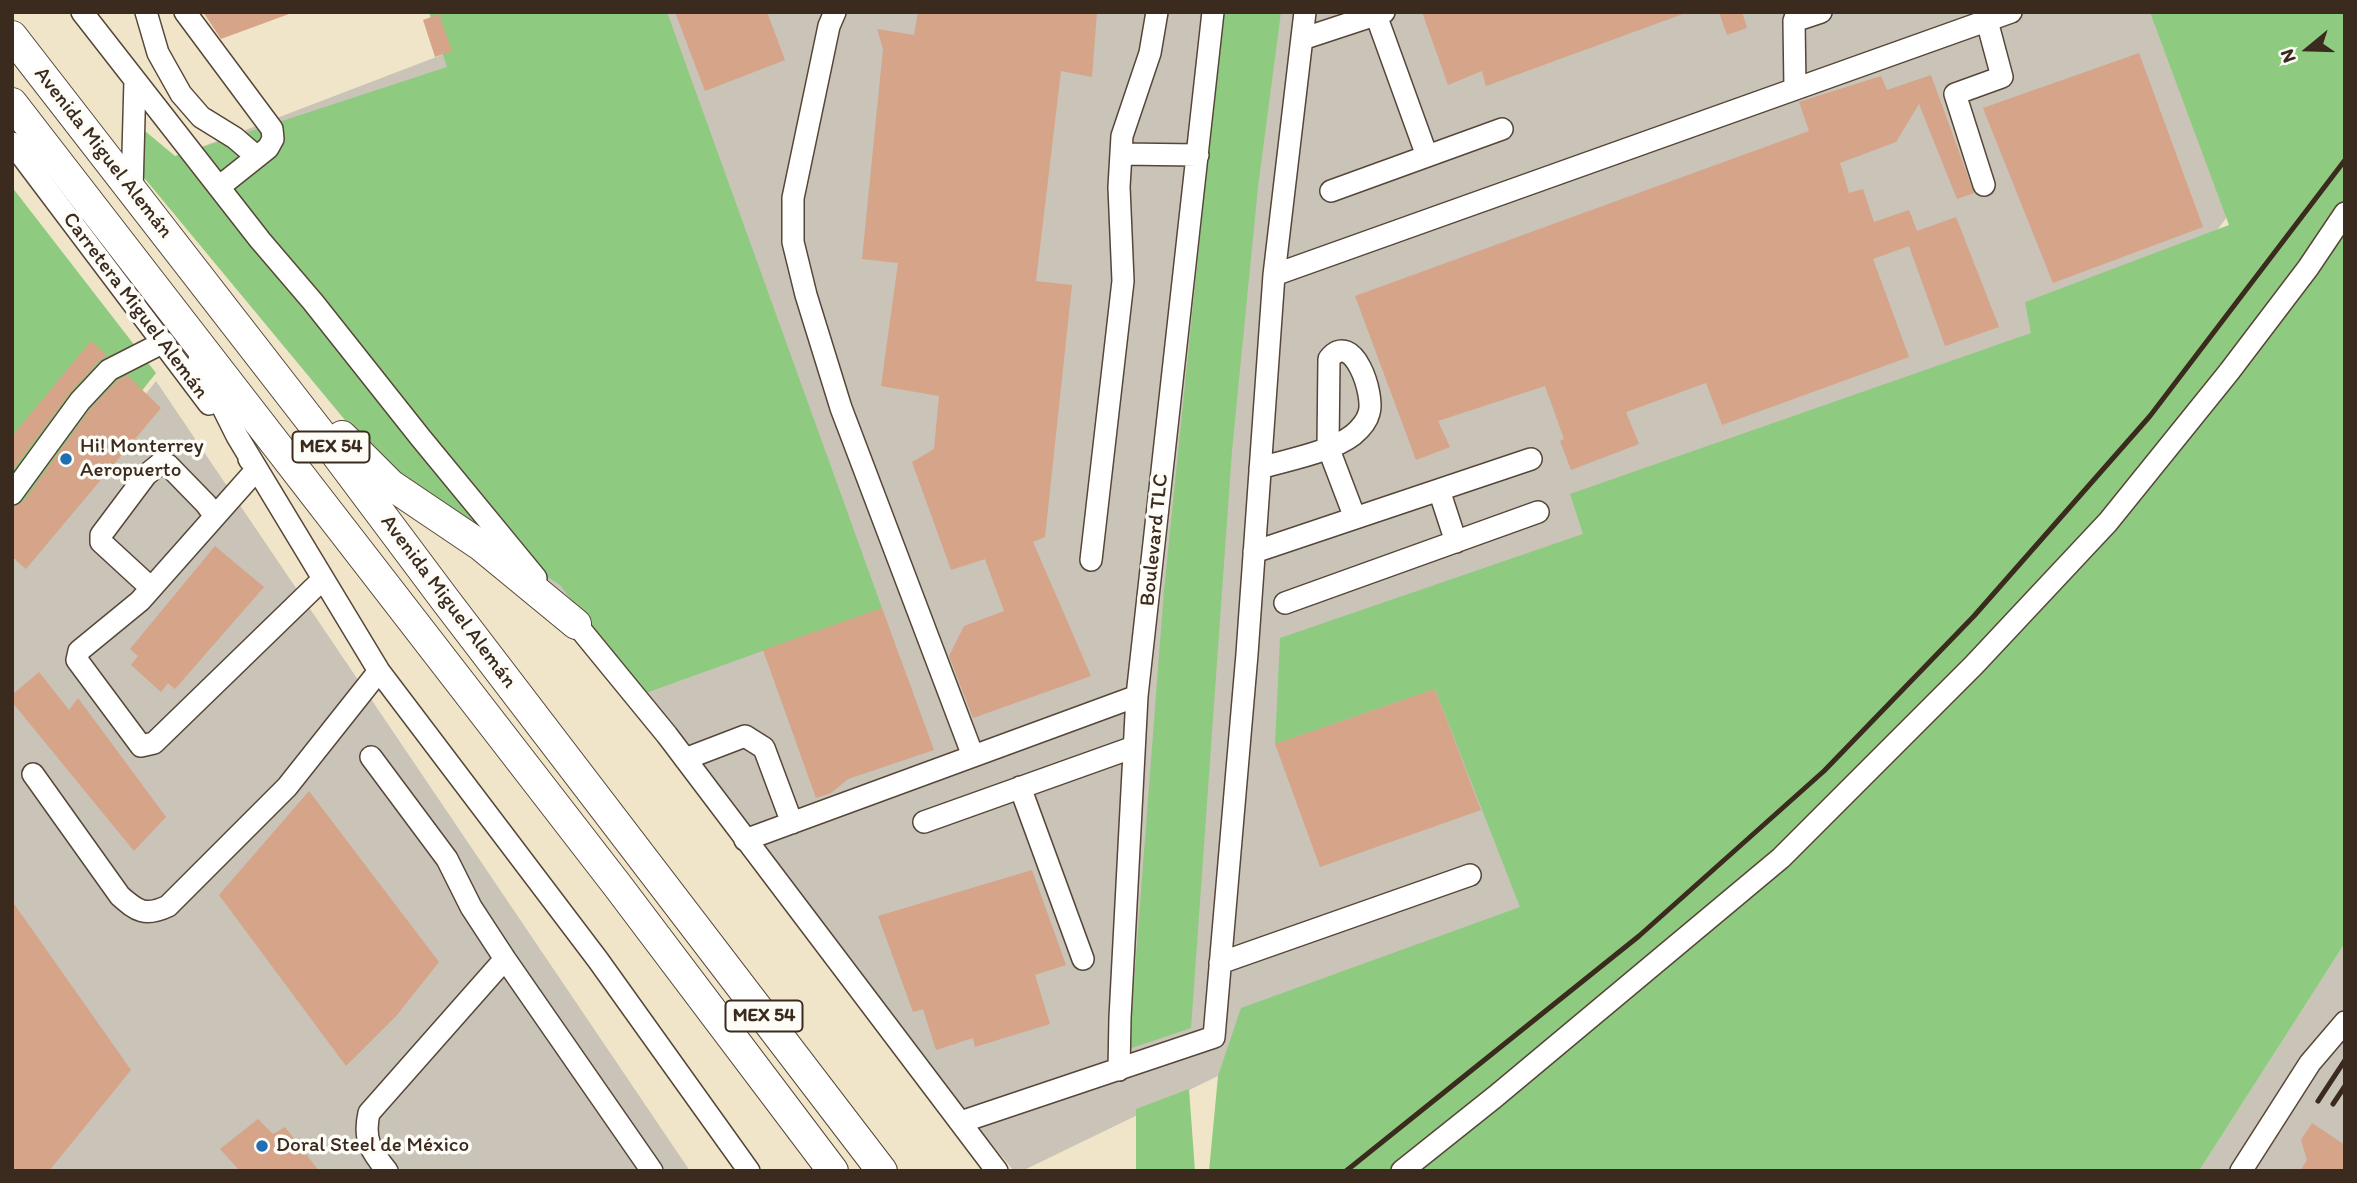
<!DOCTYPE html>
<meta charset="utf-8">
<style>
body{margin:0}
#map{position:relative;width:2357px;height:1183px;overflow:hidden;background:#f0e5c8;font-family:Itim,sans-serif}
canvas{display:block}
.frame{position:absolute;inset:0;border:14px solid #3b2a1e;pointer-events:none}
.north{position:absolute;left:2273px;top:14px;width:70px;height:70px;-webkit-text-stroke:5px #fdfcf7;paint-order:stroke;rotate:251deg;font-size:19px;font-weight:700;line-height:28px;text-align:center;color:#3b2a1e}
.north::after{content:'';display:block;margin:auto;width:24px;height:32px;background:#3b2a1e;clip-path:polygon(50% 0,100% 100%,50% 72%,0 100%)}
</style>
<div id="map">
<canvas width="2357" height="1183"></canvas>
<div class="frame"></div>
<div class="north">N</div>
</div>
<script>
const context = document.querySelector('canvas').getContext('2d');
context.lineJoin = 'round';
function fill(path, color) {
  context.fillStyle = color;
  context.fill(path, 'evenodd');
}
function trace(path, color, width, dash) {
  context.strokeStyle = color;
  context.lineWidth = width;
  context.lineCap = dash ? 'butt' : 'round';
  context.setLineDash(dash || []);
  context.stroke(path);
}
function drawText(font, color, halo, rows, align = 'center') {
  context.font = font + ' Itim,sans-serif';
  context.lineWidth = 7;
  context.setLineDash([]);
  context.textBaseline = 'middle';
  context.strokeStyle = halo;
  context.fillStyle = color;
  for (const [text, x, y, turn = 0] of rows) {
    context.save();
    context.translate(x, y);
    context.rotate((+turn || 0) * Math.PI / 180);
    context.textAlign = isNaN(turn) ? turn : align;
    if (halo) context.strokeText(text, 0, 0);
    context.fillText(text, 0, 0);
    context.restore();
  }
}
const industrial = new Path2D(`
 M438,12H2345V57L2094,397L1511,975L1218,1076L1022,1171H1014L175,157L452,51Z
 M156,381L690,1171H12V563Z
 M2345,943V1171H2199Z`);
const green = new Path2D(`
 M429,12H667L882,608L643,694L560,585L393,478L141,174L145,131L175,156L447,67Z
 M1223,12H1281L1258,187L1232,451L1191,1028L1129,1049L1164,590Z
 M2150,12H2345V943L2199,1171H1209L1218,1076L1241,1008L1520,907L1435,689L1275,744L1280,638L1583,534L1570,494L2031,333L2025,302L2229,225Z
 M12,187L156,373L12,554Z
 M1189,1089L1195,1171H1136V1109Z`);
const building = new Path2D(`
 M203,12H289V14L221,39Z
 M675,12H767L785,60L705,91Z
 M918,12H1097L1092,77L1061,71L1036,281L1072,285L1045,537L1033,542L1091,676L973,718L949,656L964,626L1004,611L985,559L951,570L912,462L934,449L939,396L881,386L898,263L862,259L883,49L877,29L914,35Z
 M1422,12H1683V14L1486,86L1482,71L1448,85Z
 M1719,12H1742L1747,28L1727,35Z
 M439,14L452,51L435,57L423,20Z
 M2139,53L2203,227L2053,283L1983,108Z
 M1931,75L1974,193L1957,199L1919,104L1896,142L1840,163L1849,193L1863,189L1874,222L1909,210L1917,231L1956,217L1999,327L1945,346L1909,246L1873,259L1909,357L1722,425L1706,383L1626,412L1639,444L1571,470L1560,441L1564,439L1545,386L1438,421L1450,447L1416,460L1355,296L1809,131L1799,102L1881,76L1887,90Z
 M91,341L107,356L99,361L70,393L12,471V436Z
 M127,375L161,408L26,569L12,557V507L23,502L90,409L117,381Z
 M215,546L264,587L175,689L168,683L161,692L131,665L138,656L130,649Z
 M882,608L934,750L848,779L831,793L816,798L763,650Z
 M39,672L69,710L78,698L166,817L134,851L12,702V695Z
 M1435,689L1481,810L1320,867L1275,744Z
 M309,791L439,962L397,1015L346,1066L219,895Z
 M1032,870L1066,965L1035,975L1050,1024L975,1047L973,1038L936,1050L923,1009L913,1012L878,916Z
 M12,901L131,1070L49,1171H12Z
 M258,1119L273,1134L285,1127L319,1171H240L220,1149Z
 M2312,1123L2345,1145V1171H2300L2307,1160L2301,1140Z`);
const minor = new Path2D(`
 M82,12L260,240L313,302L420,437L536,578
 M146,12L158,53L181,94L201,117L235,138L257,157
 M185,12L272,129L273,139L268,148L219,187
 M835,12L829,26L793,198V242L806,295L841,408L973,756
 M1376,15L1427,156
 M1794,21L1821,12
 M1302,39L1384,12
 M1795,89L1794,21L1797,12
 M12,143L209,404
 M1121,154L1198,155
 M1984,185L1955,94L2002,77L1987,21
 M132,191L135,80
 M1331,191L1502,129
 M1274,275L2011,12
 M199,360L237,436L379,671L598,960L749,1171
 M249,459L257,469L140,601L79,651L77,660L141,746L154,743L322,580
 M1260,468C1287,460 1331,452 1353,435C1359,430 1367,421 1369,413C1375,395 1353,328 1329,359L1328,447L1355,518
 M1439,490L1456,542
 M12,494L80,401L109,370L164,342
 M1254,552L1531,459
 M1091,560L1123,281L1119,187L1122,136L1150,53L1157,12
 M151,588L101,542V535L146,475L161,463L168,465L206,504L215,516
 M1285,603L1538,512
 M567,613L667,735L997,1171
 M371,757L447,859L471,907L505,959L652,1171
 M685,759L745,736L764,748L792,823
 M33,774L120,896C137,911 145,917 168,906L287,787L379,671
 M1020,787L1083,959
 M924,822L1134,747
 M745,840L1137,696
 M1220,963L1470,875
 M1119,1070L1120,1018L1137,696L1213,12
 M961,1122L1214,1037L1247,654L1274,275L1305,12
 M387,1171C371,1151 363,1140 369,1113L505,959
 M1402,1171L1496,1096L1781,858L1974,665L2108,522L2229,372L2308,268L2345,213
 M2241,1171L2310,1063L2345,1022`);
const highway = new Path2D(`
 M12,36L327,442L446,601L882,1171
 M12,103L617,885L833,1171
 M342,436L391,485L480,545L576,624`);
const rail = new Path2D(`
 M2318,1101L2345,1060
 M2333,1104L2345,1086
 M1346,1171L1639,936L1824,771L1974,616L2150,416L2345,160`);
const markers = [
 [66,459,7,"#1f6fb2"],
 [262,1146,7,"#1f6fb2"]
];
const shields = [
 [331,447,77],
 [764,1016,77]
];
const shieldNames = [
 ["MEX 54",331,447],
 ["MEX 54",764,1016]
];
const streetNames = [
 ["Avenida Miguel Alemán",103,153,52],
 ["Carretera Miguel Alemán",135,306,53],
 ["Boulevard TLC",1155,540,-84],
 ["Avenida Miguel Alemán",448,602,53]
];
const poiNames = [
 ["Hi! Monterrey",80,447],
 ["Aeropuerto",80,471],
 ["Doral Steel de México",276,1146]
];
fill(industrial, '#c9c3b8');
fill(green, '#8ecb80');
fill(building, '#d6a489');
trace(minor, '#564638', 24);
trace(highway, '#564638', 32);
trace(minor, '#fff', 21);
trace(highway, '#fff', 30);
trace(rail, '#3b2a1e', 5);
for (const [x, y, r, color] of markers) {
  const dot = new Path2D();
  dot.arc(x, y, r, 0, 2 * Math.PI);
  context.fillStyle = color;
  context.fill(dot);
  trace(dot, '#fdfcf7', 2.5);
}
for (const [x, y, w] of shields) {
  const box = new Path2D();
  box.roundRect(x - w / 2, y - 15.5, w, 31, 5);
  context.fillStyle = '#fdfcf7';
  context.fill(box);
  trace(box, '#3b2a1e', 2);
}
drawText('bold 19px', '#3b2a1e', null, shieldNames);
drawText('21px', '#3b2a1e', '#fdfcf7', streetNames);
drawText('21px', '#3b2a1e', '#fdfcf7', poiNames, 'left');
</script>
